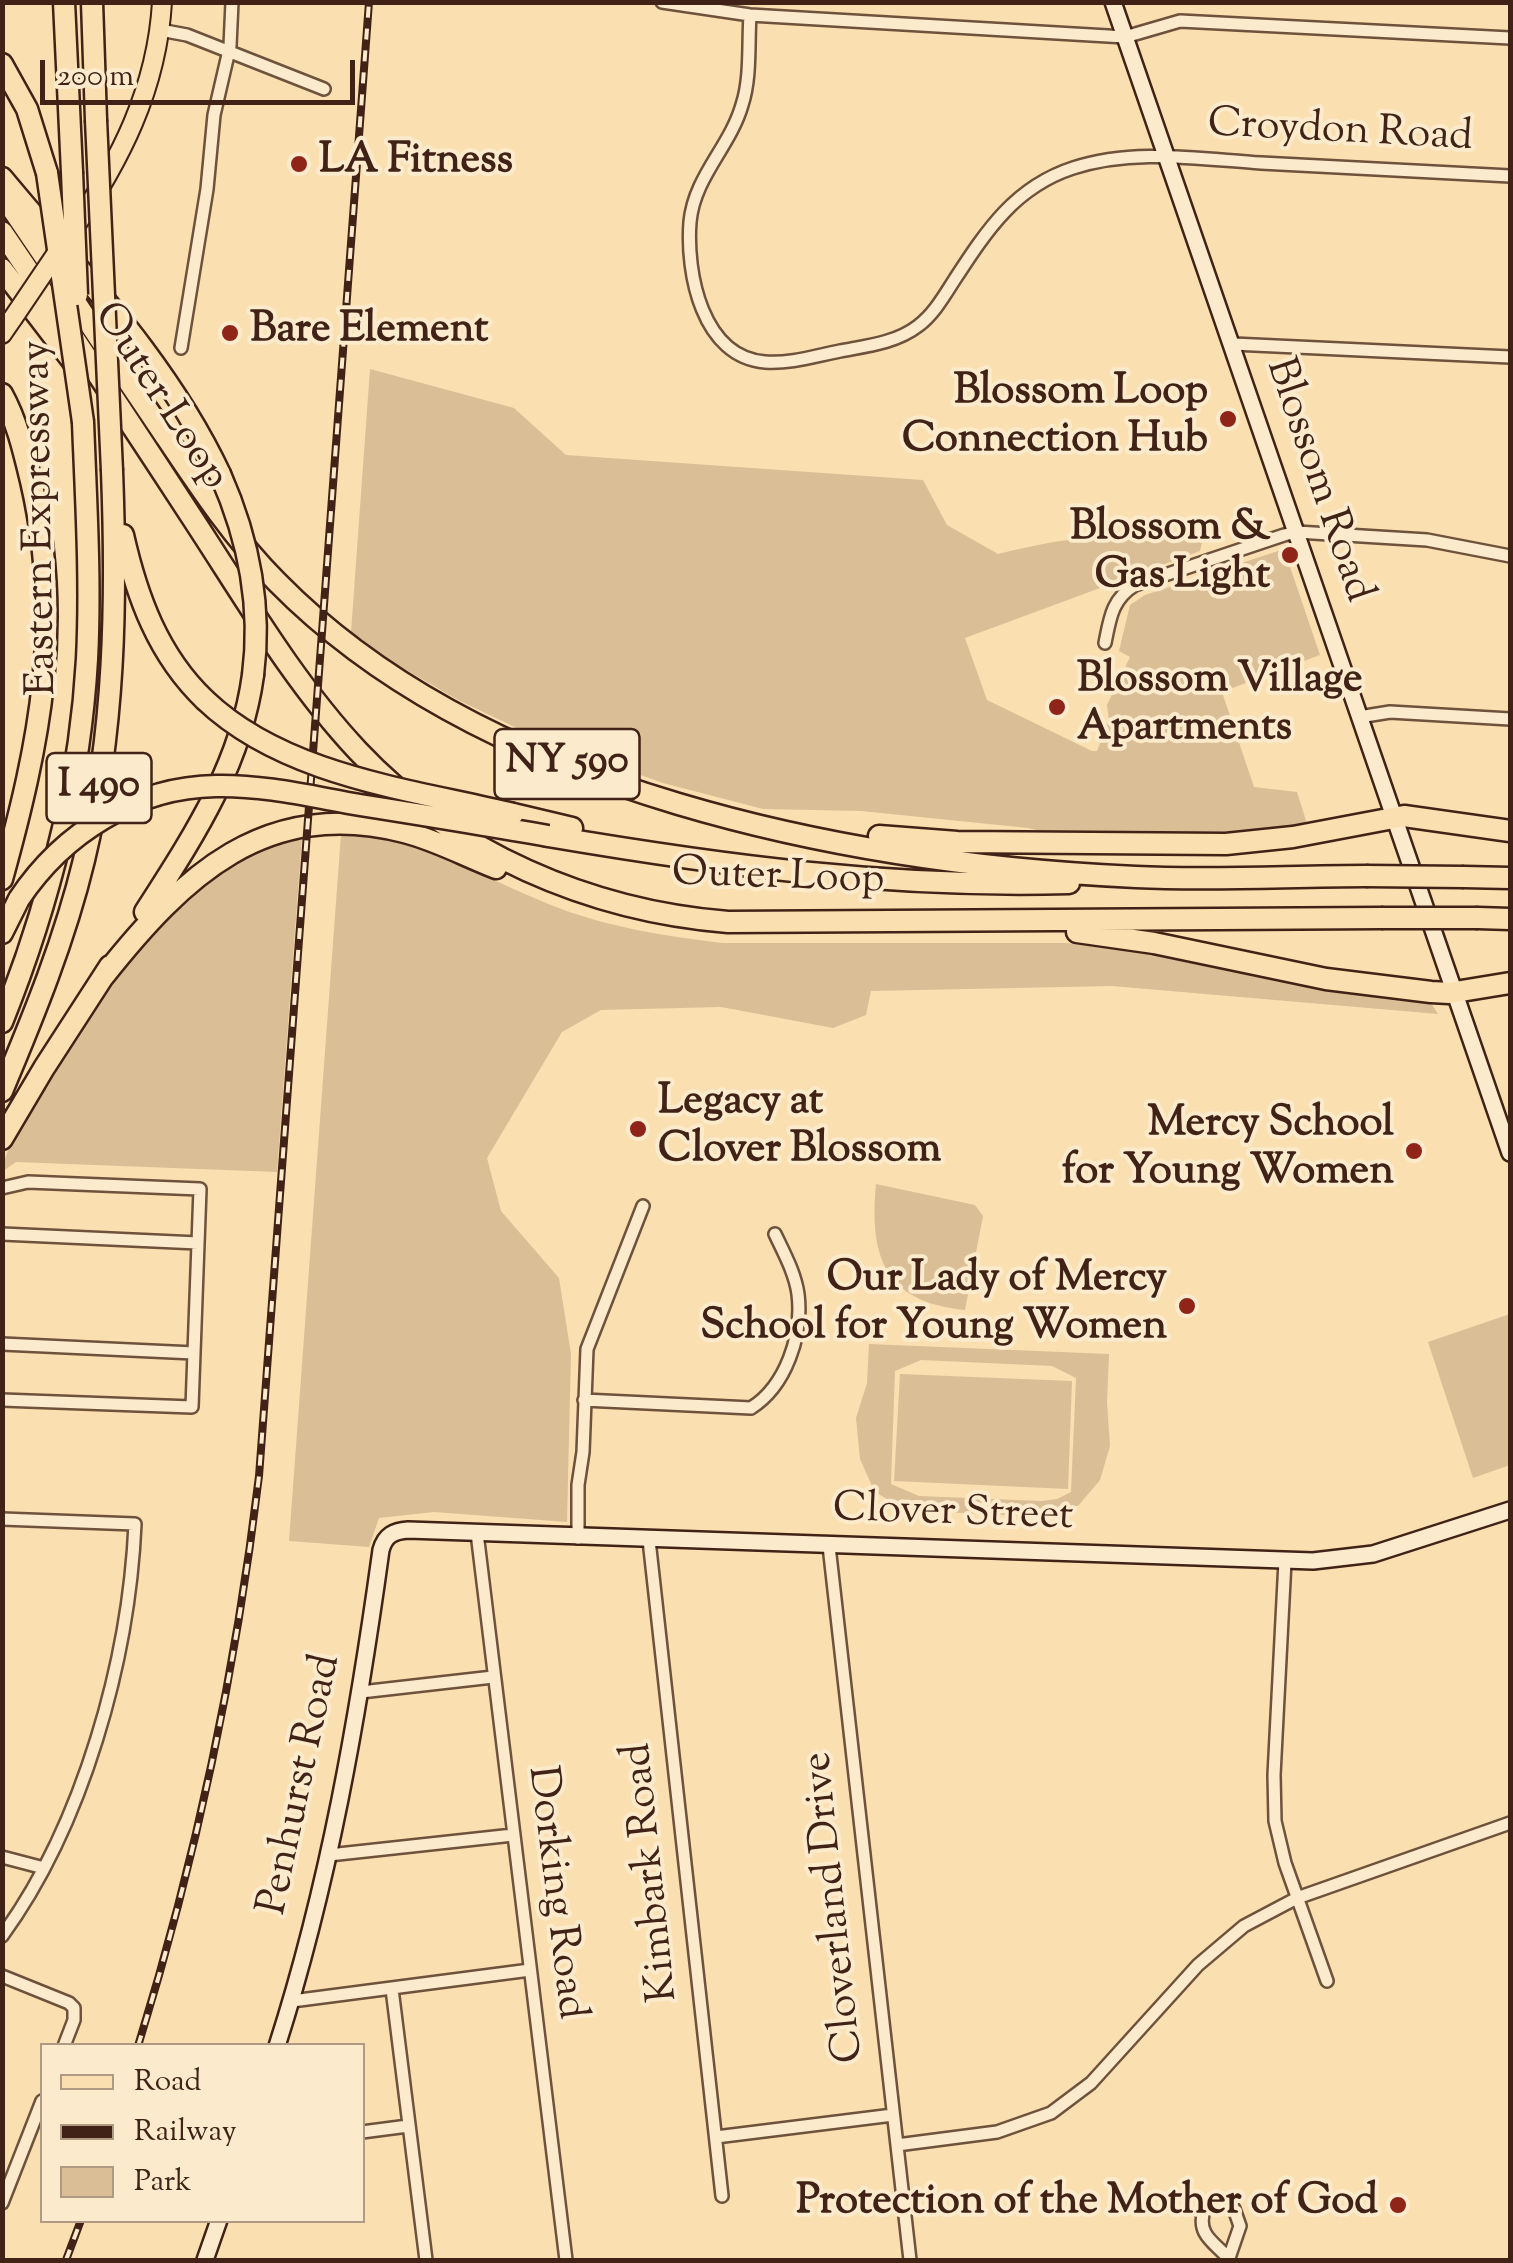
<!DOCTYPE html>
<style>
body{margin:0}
#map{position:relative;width:1513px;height:2263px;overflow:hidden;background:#fadfb0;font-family:"Sorts Mill Goudy",serif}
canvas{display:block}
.frame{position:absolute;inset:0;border:5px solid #402316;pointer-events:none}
.legend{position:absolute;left:40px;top:2043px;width:325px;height:180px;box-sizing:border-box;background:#fceacc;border:2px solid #b19a83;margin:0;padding:12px 18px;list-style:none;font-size:30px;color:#402316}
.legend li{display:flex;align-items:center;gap:20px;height:50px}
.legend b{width:50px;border:2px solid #b19a83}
.scale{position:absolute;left:40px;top:60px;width:315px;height:45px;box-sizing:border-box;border:5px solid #402316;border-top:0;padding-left:12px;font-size:30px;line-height:35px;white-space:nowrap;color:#402316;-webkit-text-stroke:8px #fceacc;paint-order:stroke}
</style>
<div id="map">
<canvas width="1513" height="2263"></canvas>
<div class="frame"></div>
<ul class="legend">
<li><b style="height:12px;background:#fadfb0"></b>Road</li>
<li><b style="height:12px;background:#402316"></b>Railway</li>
<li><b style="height:28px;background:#dabf96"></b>Park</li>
</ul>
<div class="scale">200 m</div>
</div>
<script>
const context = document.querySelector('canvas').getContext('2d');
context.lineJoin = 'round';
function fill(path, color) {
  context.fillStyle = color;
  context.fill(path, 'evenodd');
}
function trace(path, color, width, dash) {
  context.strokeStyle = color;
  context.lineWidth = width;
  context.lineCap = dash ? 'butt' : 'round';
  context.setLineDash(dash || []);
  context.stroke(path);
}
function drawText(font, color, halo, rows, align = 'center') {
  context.font = font + ' "Sorts Mill Goudy",serif';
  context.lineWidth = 8;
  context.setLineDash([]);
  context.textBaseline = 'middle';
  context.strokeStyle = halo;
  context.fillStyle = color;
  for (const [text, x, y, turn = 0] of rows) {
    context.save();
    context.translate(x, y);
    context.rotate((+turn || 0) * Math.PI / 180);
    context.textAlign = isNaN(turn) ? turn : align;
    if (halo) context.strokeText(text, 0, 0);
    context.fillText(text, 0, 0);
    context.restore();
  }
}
const green = new Path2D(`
 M370,369L514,408L566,455L923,480L947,525L998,554C1071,536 1128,530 1203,539L1200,551L965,638L987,700L1092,751H1097L1109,720L1107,705L1115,688L1120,689L1123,682L1119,680L1130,657L1119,651L1130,605L1145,595L1284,549L1320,655L1222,692L1254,787L1297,792L1308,827L1276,834L1066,837L1028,828L861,811L763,809L663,783L540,739L458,700L396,664L351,632Z
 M341,834C417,837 481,877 551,905C606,927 664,936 723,943H1067L1160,955L1311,987L1431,1003L1438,1014L1112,986L871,991L866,1015L833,1028L721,1007L601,1010L562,1032L487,1158L501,1211L559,1278L571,1354L567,1522L434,1512L379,1518L369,1547L289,1541Z
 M302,837L277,1172L16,1162L3,1171C3,1150 25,1123 36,1104C87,1019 141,924 224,866C247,850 276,844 302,837Z
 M876,1184L975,1205L983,1216L965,1310C885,1302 869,1258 876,1184Z
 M1510,1314V1465L1473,1478L1428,1342Z
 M869,1344L1109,1354L1107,1402L1110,1446L1100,1480L1079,1505L1049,1517L919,1511L904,1509L880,1495L872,1486L860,1459L856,1418L867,1383ZM921,1360L1052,1366L1076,1378L1071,1492L1057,1499L1042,1501L919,1496L891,1484L895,1371Z
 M900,1374L1072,1381L1068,1489L894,1481Z`);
const street = new Path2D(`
 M662,2L750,15L1125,37L1180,21L1510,38
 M750,15C748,44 751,78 742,105C730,147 694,177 690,222C686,273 702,357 765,362C789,364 815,356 840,351C866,346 896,343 918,326C934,314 944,296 955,279C987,230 1015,187 1073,168C1133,148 1199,159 1261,163C1344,167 1427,171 1510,176
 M160,30L187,35L324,89
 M1233,344L1510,357
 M181,348L207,189L214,115L230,46L232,2
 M1105,643C1110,618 1112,599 1135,585L1284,535L1297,532L1427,540L1510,556
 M1359,717L1390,712L1510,719
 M2,1188L28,1182L200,1189L192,1407L2,1400
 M2,1234L198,1243
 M2,1344L194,1353
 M584,1400L751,1408C786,1386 803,1335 798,1294C795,1273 784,1253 775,1234
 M2,1519L135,1524C129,1660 83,1825 2,1936
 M477,1533L566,2260
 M578,1538V1485L583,1452L587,1349L643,1206
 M649,1540L722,2196
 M829,1546L910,2260
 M1285,1561L1274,1775L1275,1821L1285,1863L1327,1981
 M361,1692L493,1677
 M329,1855L513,1835
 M2,1857L44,1868
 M2,1976L69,2003L74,2008V2020L64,2046
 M392,1989L426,2260
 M292,2001L530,1970
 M362,2132L408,2126
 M716,2137L893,2115
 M897,2145L997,2132L1051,2113L1091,2083L1198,1965L1244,1926L1297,1898L1510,1823
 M2,2203L42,2101
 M1229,2258L1240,2226L1234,2209L1217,2204L1204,2210C1196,2236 1216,2243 1230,2260`);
const secondary = new Path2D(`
 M1113,2L1510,1153
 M277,2046C329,1884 358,1717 381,1550C385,1535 394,1531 408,1530L1313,1561L1373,1554L1510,1510
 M205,2260L219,2220`);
const primary = new Path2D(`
 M72,231C120,161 157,89 162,2
 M2,334L13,318`);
const highway = new Path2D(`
 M64,2L72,172
 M92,2L96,120
 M2,64L27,109L47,173
 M2,178C80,272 168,363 220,474
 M2,194C55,271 106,349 158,425C195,480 231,536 277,582C484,793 852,864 1136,877C1213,881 1290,876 1366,876
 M2,232C66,326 129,421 191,516C243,595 293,682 358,751C454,853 590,911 728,922L1381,918
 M2,269L77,367
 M2,394C17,421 24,452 31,481C64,623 40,742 2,879
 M123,535C137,597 158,655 205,700
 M513,814L572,828
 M548,836C725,866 890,888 1069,883
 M879,836L957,842L1226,844L1293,837L1404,816L1510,831
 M1464,877L1510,878
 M145,912C193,837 241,765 253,675
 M1478,918L1510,919
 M1077,932L1154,943L1326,979L1431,992L1449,993L1510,983
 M2,933L19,899
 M103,977C183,876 265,797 404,832C436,840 465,856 496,868
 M2,1022C49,905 80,784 87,659C91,580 86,501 83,422
 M2,1091C34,1015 65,939 84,860C115,731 117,602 112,471
 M2,1139L44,1068L110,966`);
const rail = new Path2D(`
 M138,2046C196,1859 236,1670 259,1476L369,2
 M66,2260L81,2220`);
const primaryBridge = new Path2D(`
 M13,318L63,244`);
const highwayBridge = new Path2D(`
 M96,120L112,471
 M72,172L77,295
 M47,173L83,422
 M220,474C248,537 262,606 253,675
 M205,700C285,776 410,789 513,814
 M1366,876L1464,877
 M19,899C63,833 136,787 216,786C265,785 313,797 360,805C423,815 486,825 548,836
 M1381,918H1478`);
const markers = [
 [299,164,10,"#8f2418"],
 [230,333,10,"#8f2418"],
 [1228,419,10,"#8f2418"],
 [1290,555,10,"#8f2418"],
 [1057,707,10,"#8f2418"],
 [638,1129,10,"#8f2418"],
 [1414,1151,10,"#8f2418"],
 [1187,1306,10,"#8f2418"],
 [1398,2205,10,"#8f2418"]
];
const shields = [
 [567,764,145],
 [99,788,105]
];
const shieldNames = [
 ["NY 590",567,764],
 ["I 490",99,788]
];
const streetNames = [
 ["Croydon Road",1340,134,3],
 ["Outer Loop",158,398,57],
 ["Blossom Road",1316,481,71],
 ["Eastern Expressway",43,518,-91],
 ["Outer Loop",778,880,2],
 ["Clover Street",953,1516,2],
 ["Penhurst Road",303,1785,-78],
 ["Kimbark Road",654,1872,-96],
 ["Dorking Road",553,1893,83],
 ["Cloverland Drive",837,1907,-96]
];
const poiNames = [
 ["LA Fitness",319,164,"left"],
 ["Bare Element",250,333,"left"],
 ["Blossom Loop",1208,395],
 ["Connection Hub",1208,443],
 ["Blossom &",1270,531],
 ["Gas Light",1270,579],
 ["Blossom Village",1077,683,"left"],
 ["Apartments",1077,731,"left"],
 ["Legacy at",658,1105,"left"],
 ["Clover Blossom",658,1153,"left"],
 ["Mercy School",1394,1127],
 ["for Young Women",1394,1175],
 ["Our Lady of Mercy",1167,1282],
 ["School for Young Women",1167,1330],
 ["Protection of the Mother of God",1378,2205]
];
fill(green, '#dabf96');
trace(street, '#6e523c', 16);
trace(secondary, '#402316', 20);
trace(primary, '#402316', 22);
trace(highway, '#402316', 25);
trace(street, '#fceacc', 11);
trace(secondary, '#fceacc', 15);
trace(primary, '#fadfb0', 18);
trace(highway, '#fadfb0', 20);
trace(rail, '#402316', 8);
trace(rail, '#fceacc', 4, [11]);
trace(primaryBridge, '#402316', 22, []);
trace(highwayBridge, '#402316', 25, []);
trace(primaryBridge, '#fadfb0', 18);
trace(highwayBridge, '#fadfb0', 20);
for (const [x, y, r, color] of markers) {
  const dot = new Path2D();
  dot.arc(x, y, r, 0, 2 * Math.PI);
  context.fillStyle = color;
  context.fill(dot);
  trace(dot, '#fceacc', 4);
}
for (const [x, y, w] of shields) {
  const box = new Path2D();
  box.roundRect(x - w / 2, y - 35, w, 70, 8);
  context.fillStyle = '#fceacc';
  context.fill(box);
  trace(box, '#402316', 2.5);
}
drawText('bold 40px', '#402316', null, shieldNames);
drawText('42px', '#402316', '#fceacc', streetNames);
drawText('bold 42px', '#402316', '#fceacc', poiNames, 'right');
</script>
